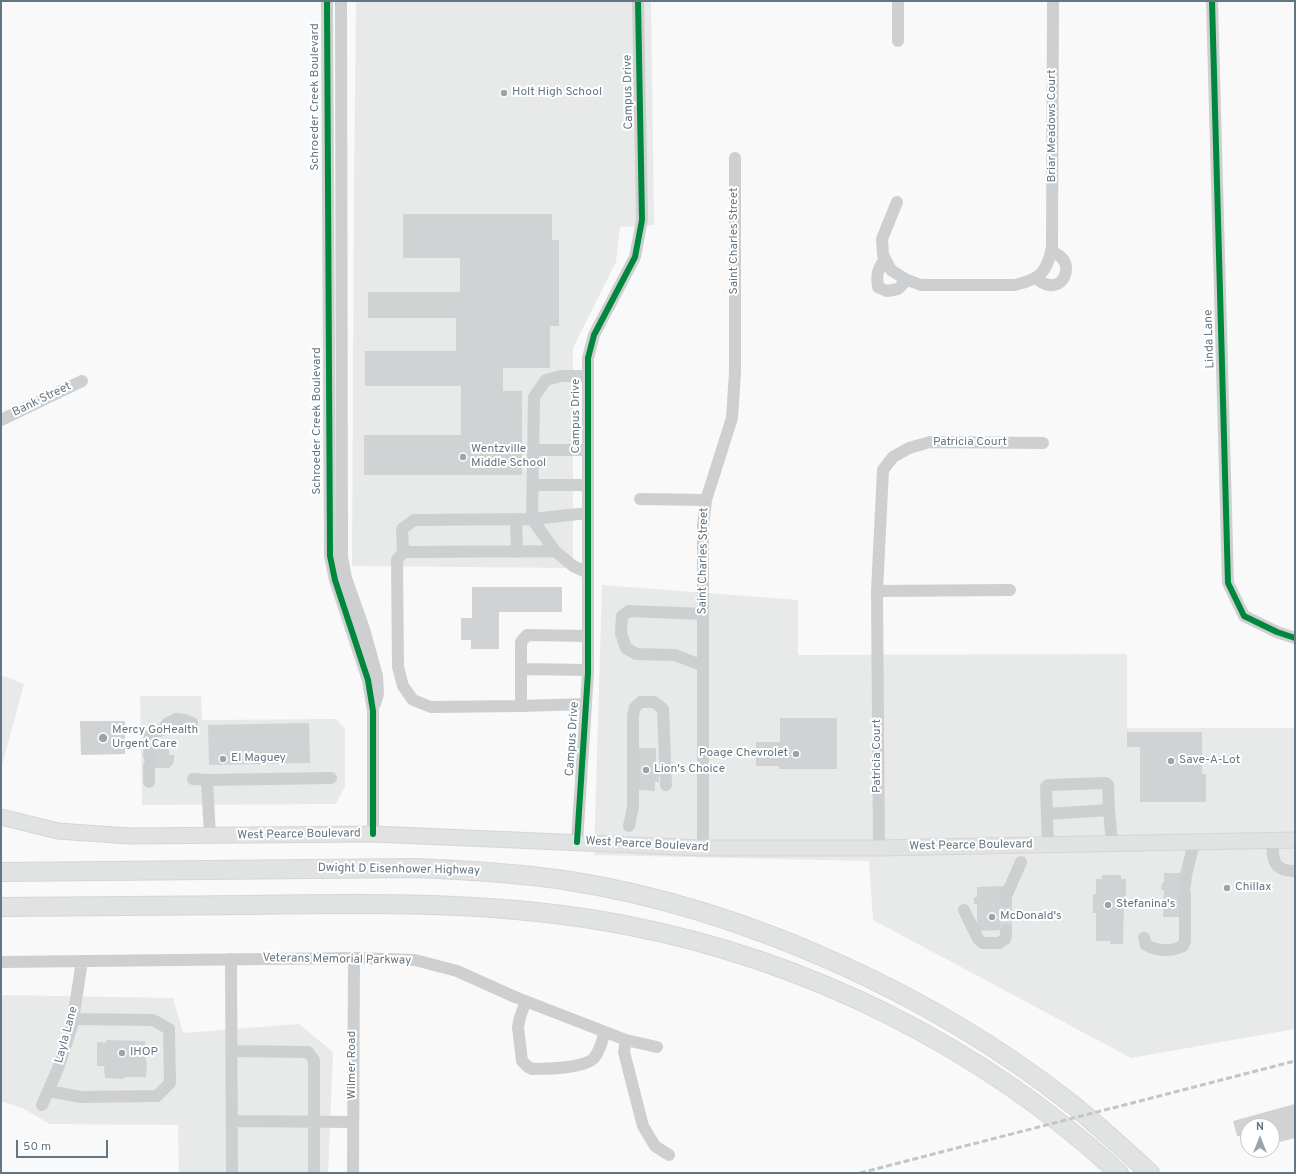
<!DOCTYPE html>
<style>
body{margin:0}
#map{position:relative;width:1296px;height:1174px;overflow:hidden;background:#f9f9f9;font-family:Overpass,sans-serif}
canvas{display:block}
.frame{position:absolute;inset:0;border:2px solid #657683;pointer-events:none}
.north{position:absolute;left:1240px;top:1118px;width:40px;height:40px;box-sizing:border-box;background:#fff;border:1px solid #c1c8cd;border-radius:50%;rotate:0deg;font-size:11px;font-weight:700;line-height:16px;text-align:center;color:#657683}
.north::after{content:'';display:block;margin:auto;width:14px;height:18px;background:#99a4ac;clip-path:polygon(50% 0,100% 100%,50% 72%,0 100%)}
.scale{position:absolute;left:16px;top:1140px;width:92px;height:18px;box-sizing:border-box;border:2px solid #657683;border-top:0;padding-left:5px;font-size:12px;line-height:14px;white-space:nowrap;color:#657683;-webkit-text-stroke:3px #fff;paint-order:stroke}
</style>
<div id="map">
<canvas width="1296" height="1174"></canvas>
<div class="frame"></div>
<div class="north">N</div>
<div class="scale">50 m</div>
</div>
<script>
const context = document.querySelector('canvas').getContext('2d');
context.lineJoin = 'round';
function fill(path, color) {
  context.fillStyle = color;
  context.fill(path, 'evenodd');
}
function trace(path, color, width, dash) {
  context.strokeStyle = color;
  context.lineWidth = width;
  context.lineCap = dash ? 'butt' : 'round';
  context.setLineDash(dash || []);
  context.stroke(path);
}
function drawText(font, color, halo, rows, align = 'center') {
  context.font = font + ' Overpass,sans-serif';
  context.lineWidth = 4;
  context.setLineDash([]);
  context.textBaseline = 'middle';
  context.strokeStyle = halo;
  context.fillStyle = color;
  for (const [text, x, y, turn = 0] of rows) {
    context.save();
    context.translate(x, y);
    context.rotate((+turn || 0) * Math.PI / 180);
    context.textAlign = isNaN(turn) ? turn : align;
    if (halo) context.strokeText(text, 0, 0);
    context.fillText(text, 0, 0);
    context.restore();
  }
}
const built = new Path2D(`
 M356,1H651L654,225L620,227L616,262L573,348V568L352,566L354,185Z
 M602,585L798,600V655L1127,654V728H1295V1029L1131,1058L873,920L869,861L594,855Z
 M1,675L24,684L1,769Z
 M140,696H201L202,720L336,719L345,729V786L336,804L142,805Z
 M1,995L173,998L183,1033L299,1024L333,1052L328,1173H179L178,1125L50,1124L22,1108L1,1101Z`);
const building = new Path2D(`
 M403,214H552V240H559V326H550V368H503V391H522V475H364V435H461V386H365V351H456V318H368V292H460V258H403Z
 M472,587H562V612H499V649H471V640H461V618H472Z
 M780,718H837V769H779V766H756V742H780Z
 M80,721H125V754L81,755Z
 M309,723L310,763L209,765L208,725Z
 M1127,732H1202V774H1206V802H1140V747H1127Z
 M152,741H169V755H174V763L169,768H153Z
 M638,748H656V773H659V782H655V791L639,790V776H637Z
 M1164,873H1182L1181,917H1163L1164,890H1161L1162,883H1164Z
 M1102,875H1121V879H1126V896H1124L1123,944H1110V941H1096V913H1093V894H1096V879H1102Z
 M1005,886L1007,902V930L977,931V904H974V897H977V887Z
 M106,1040L145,1041L146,1062H147L146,1077H125L124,1079L105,1078L104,1066H97V1042L106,1043Z
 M1295,1104V1138L1272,1144V1126H1248V1150L1245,1151L1241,1136H1237L1233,1121Z`);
const minorTunnel = new Path2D(`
 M1006,902V930`);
const minor = new Path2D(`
 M327,1L330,556L335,580L368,680L373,711V834
 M341,1L342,556L346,578L364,629L377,676L378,694L375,704
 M898,1V41
 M1212,1L1228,583L1244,616L1277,632L1295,638
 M897,202L882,239L883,255L891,270L905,279L921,285H1015C1040,279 1047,273 1052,247L1053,1
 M885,259C878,269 876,274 878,287L887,291L898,289L907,280
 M1036,278C1040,281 1044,285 1050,285C1064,287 1071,268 1062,258C1060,256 1055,253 1052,251
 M1,420L82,381
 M534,450H588
 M533,485H588
 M640,499L706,500
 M588,513L532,519L414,520L402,529L403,552L555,551L573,566L588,573
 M516,519L517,552
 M555,551L532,519L534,397L546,380L561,376H588
 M403,552L397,560L398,667L403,686L413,700L431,707L521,706
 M877,591L883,470L893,457L909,448L930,442L1043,443
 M703,614L629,611L622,616L621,633L626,648L636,654L675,655L703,666
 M521,669L588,670
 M586,704L521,706V642L527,635L588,636
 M149,756L150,735L162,730L168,723L176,719L185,720L192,723
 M149,765V782
 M193,779L207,780
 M1109,810L1112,843
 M1047,814L1109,810L1108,785L1106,783L1048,785L1046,787L1048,845
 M629,826L633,807V715L635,707L641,702H654L663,709L666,785
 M210,836L207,780L331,778
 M1272,840C1273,859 1272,871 1295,871
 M577,842L588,673V358L594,335L635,257L642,220L638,1
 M703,848V526L706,500L732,418L735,372V158
 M879,848L877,591L1010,590
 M1185,885L1186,875L1192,851
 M1006,902V896L1021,862
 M964,910L978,939L983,943H999L1005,939L1006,935V930
 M1144,938L1146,945C1157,951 1171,952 1183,946L1185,941V893
 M231,959L232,1173
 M1,962L354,958L415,960L457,971L515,997L626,1040L657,1047
 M526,1001L520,1017L518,1027L522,1061L527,1066L532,1069C546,1069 585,1068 594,1058C600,1051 602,1041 605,1032
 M626,1040L624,1052L643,1126L655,1146L669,1155
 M232,1051L308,1052L314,1060V1173
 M48,1091L81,1097L157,1096L170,1083L169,1029L153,1020L73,1019
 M42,1105L59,1066L72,1026L82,961
 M232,1121L353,1122
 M353,1173L354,958`);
const major = new Path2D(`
 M1,817L58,831L129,836L373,834L703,848H879L1295,840`);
const highway = new Path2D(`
 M1,872L415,868C467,870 519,873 570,881C746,909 934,995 1073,1105C1100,1127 1125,1150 1150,1173
 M1,907C84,906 168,906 251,905C376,903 502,901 625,925C808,960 982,1047 1119,1173`);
const rail = new Path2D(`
 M860,1173L1295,1061`);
const cycleway = new Path2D(`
 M327,1L330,556L335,580L368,680L373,711V834
 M1212,1L1228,583L1244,616L1277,632L1295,638
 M577,842L588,673V358L594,335L635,257L642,220L638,1`);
const markers = [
 [504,93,4,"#99a4ac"],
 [463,457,4,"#99a4ac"],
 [103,738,5,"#99a4ac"],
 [796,754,4,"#99a4ac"],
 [223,759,4,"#99a4ac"],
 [1171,761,4,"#99a4ac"],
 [646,770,4,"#99a4ac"],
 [1227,888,4,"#99a4ac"],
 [1108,905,4,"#99a4ac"],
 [992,917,4,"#99a4ac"],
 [122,1053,4,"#99a4ac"]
];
const streetNames = [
 ["Campus Drive",629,92,-91],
 ["Schroeder Creek Boulevard",316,97,-90],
 ["Briar Meadows Court",1053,126,-90],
 ["Saint Charles Street",735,241,-90],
 ["Linda Lane",1210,339,-92],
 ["Bank Street",42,400,-26],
 ["Campus Drive",577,416,-90],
 ["Schroeder Creek Boulevard",318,421,-90],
 ["Patricia Court",970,443],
 ["Saint Charles Street",704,561,-89],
 ["Campus Drive",573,739,-86],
 ["Patricia Court",878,756,-90],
 ["West Pearce Boulevard",299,835,-1],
 ["West Pearce Boulevard",647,845,3],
 ["West Pearce Boulevard",971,846,-1],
 ["Dwight D Eisenhower Highway",399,870,1],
 ["Veterans Memorial Parkway",337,960,1],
 ["Layla Lane",67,1035,-75],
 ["Wilmer Road",353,1065,-90]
];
const poiNames = [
 ["Holt High School",512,93],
 ["Wentzville",471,450],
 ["Middle School",471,464],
 ["Mercy GoHealth",112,731],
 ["Urgent Care",112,745],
 ["Poage Chevrolet",788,754,"right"],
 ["El Maguey",231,759],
 ["Save-A-Lot",1179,761],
 ["Lion's Choice",654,770],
 ["Chillax",1235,888],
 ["Stefanina's",1116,905],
 ["McDonald's",1000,917],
 ["IHOP",130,1053]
];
fill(built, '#e8e9e9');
fill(building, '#d0d2d3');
trace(minorTunnel, '#d4d8dc', 12, [12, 6]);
trace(major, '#d5d6d7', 17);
trace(highway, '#d5d6d6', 20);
trace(minor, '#cecfd0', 12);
trace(major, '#e1e2e2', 15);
trace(highway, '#e1e2e2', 18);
trace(rail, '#c3c5c6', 3, [6, 3]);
trace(cycleway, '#00873e', 6);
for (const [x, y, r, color] of markers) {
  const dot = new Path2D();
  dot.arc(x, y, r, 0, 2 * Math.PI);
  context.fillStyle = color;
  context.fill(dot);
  trace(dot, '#fff', 1.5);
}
drawText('12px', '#657683', '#fff', streetNames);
drawText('12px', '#657683', '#fff', poiNames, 'left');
</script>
